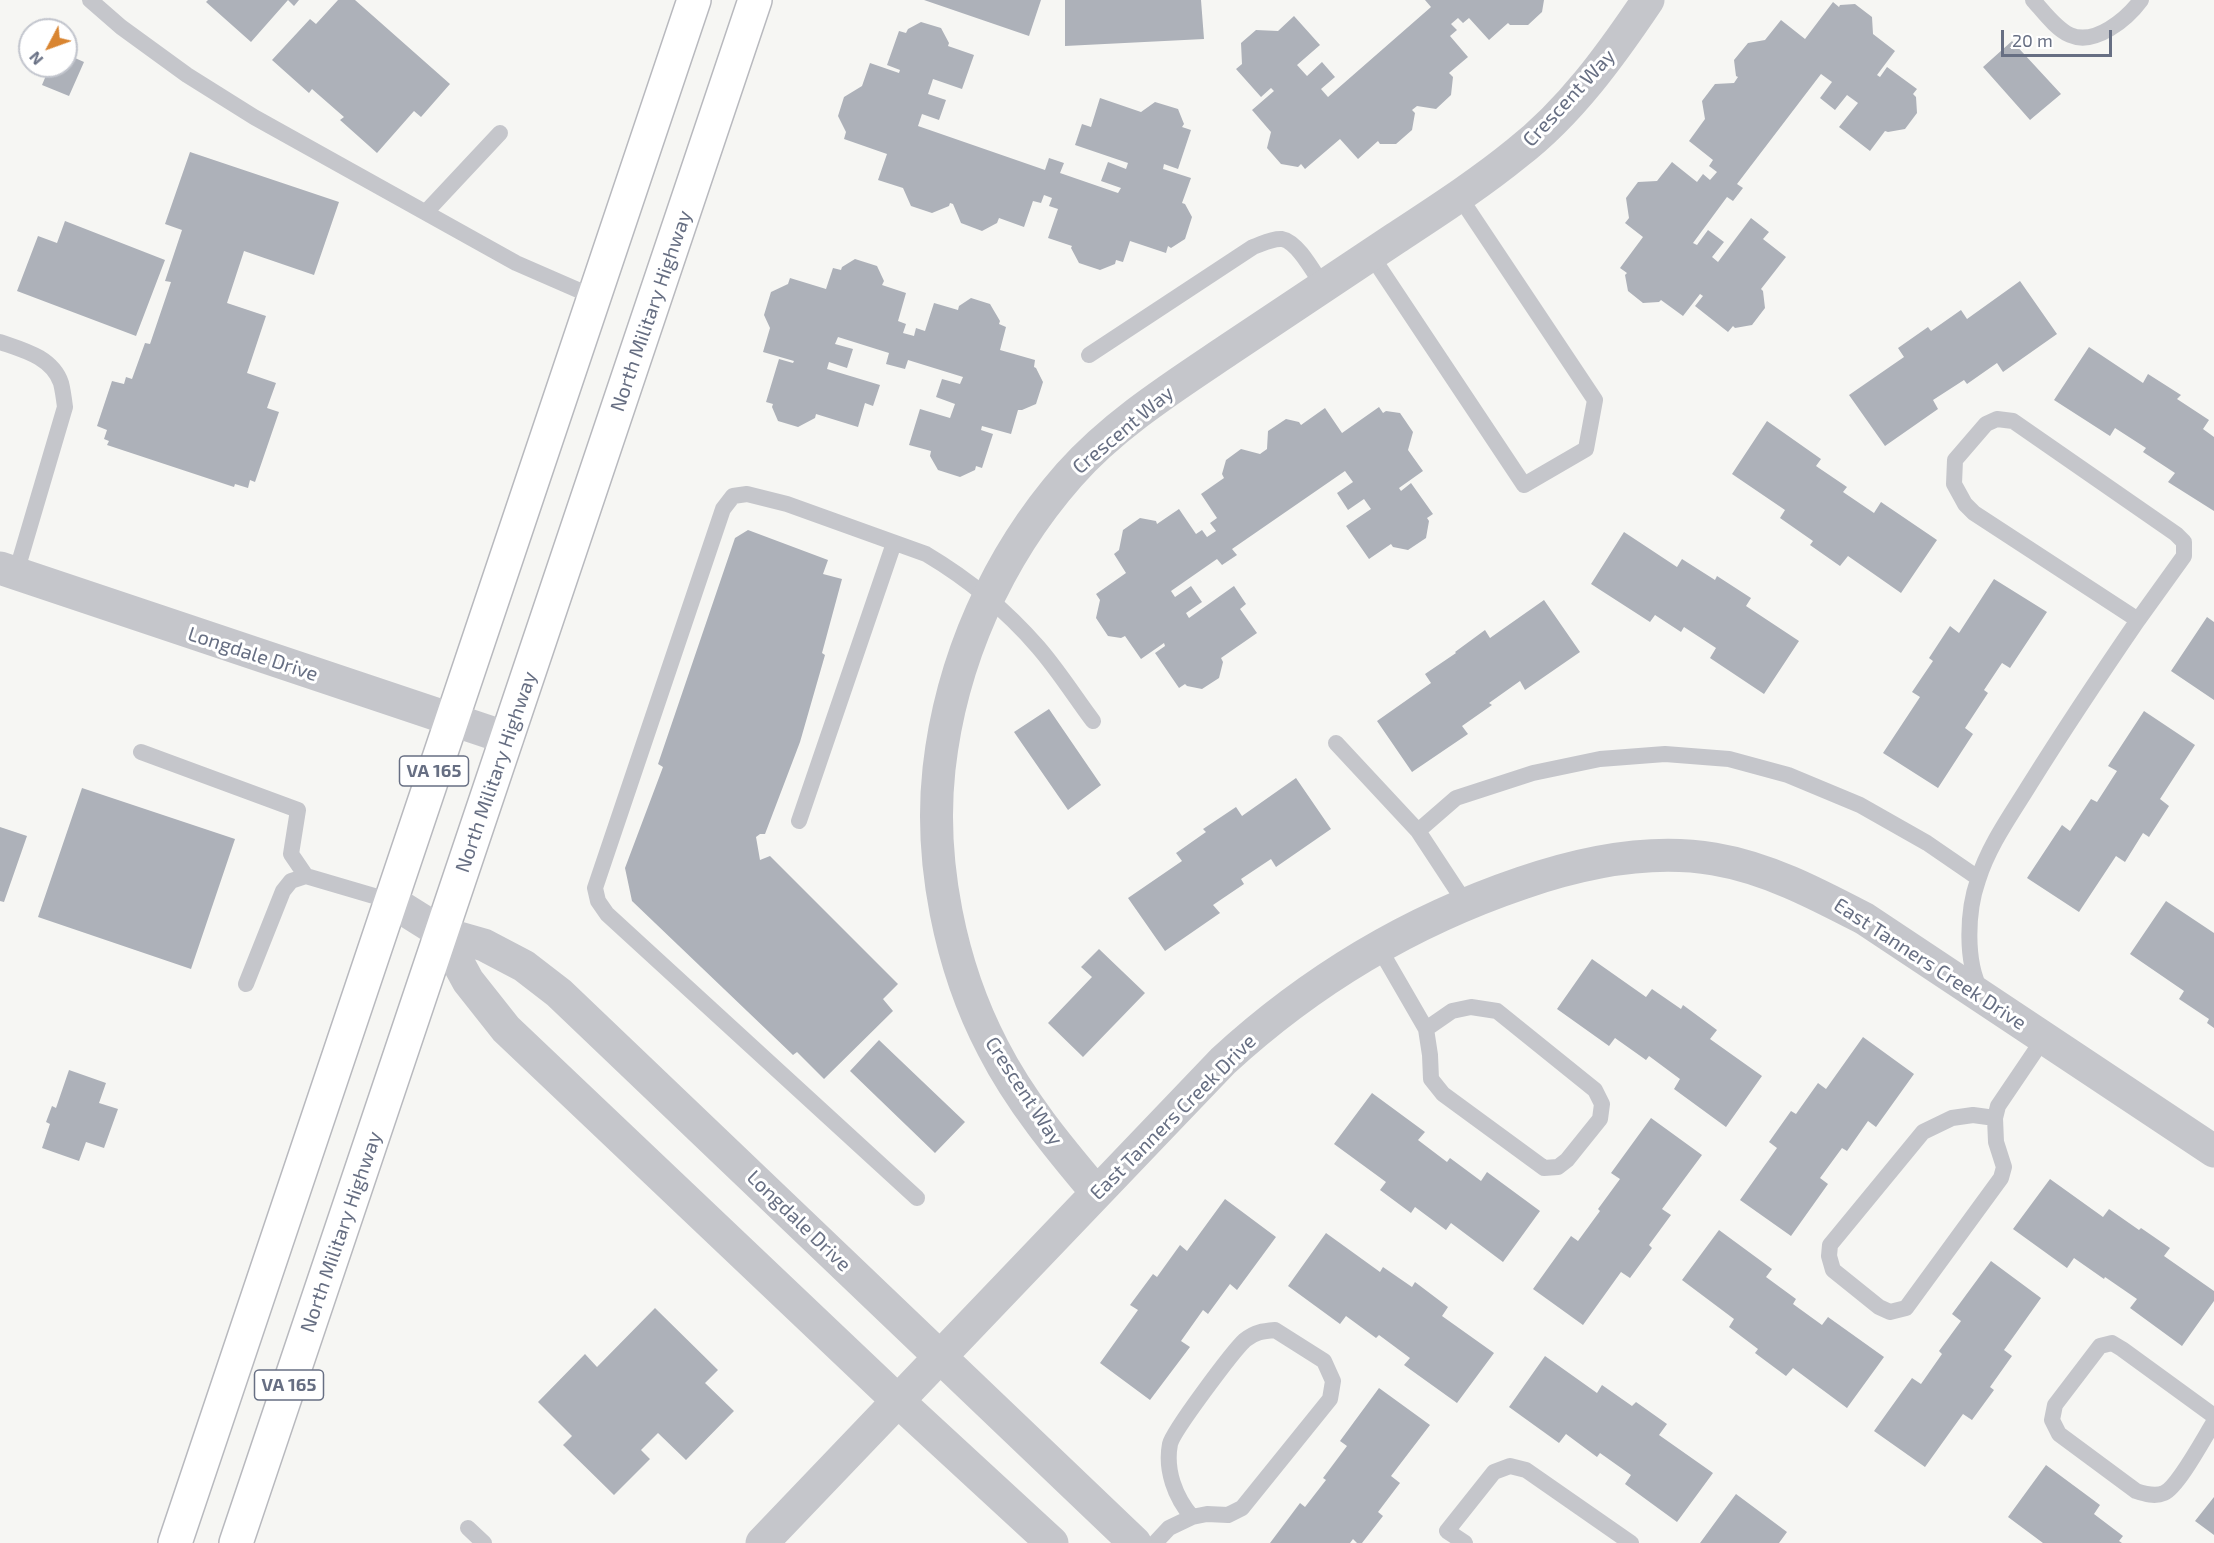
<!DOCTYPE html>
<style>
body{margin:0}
#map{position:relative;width:2214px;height:1543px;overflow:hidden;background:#f6f6f3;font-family:"Exo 2",sans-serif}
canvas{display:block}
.north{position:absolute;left:18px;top:18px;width:60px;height:60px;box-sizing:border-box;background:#fff;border:2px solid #c2c5cd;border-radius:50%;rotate:229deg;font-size:16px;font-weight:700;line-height:24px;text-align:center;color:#676f83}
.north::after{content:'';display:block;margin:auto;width:21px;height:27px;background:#d98531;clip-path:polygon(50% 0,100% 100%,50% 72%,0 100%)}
.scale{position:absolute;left:2001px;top:30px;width:111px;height:27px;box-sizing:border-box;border:3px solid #676f83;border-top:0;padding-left:8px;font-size:18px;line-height:21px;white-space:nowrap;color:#676f83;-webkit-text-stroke:4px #fff;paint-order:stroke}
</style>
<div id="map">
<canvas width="2214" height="1543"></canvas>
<div class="north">N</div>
<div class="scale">20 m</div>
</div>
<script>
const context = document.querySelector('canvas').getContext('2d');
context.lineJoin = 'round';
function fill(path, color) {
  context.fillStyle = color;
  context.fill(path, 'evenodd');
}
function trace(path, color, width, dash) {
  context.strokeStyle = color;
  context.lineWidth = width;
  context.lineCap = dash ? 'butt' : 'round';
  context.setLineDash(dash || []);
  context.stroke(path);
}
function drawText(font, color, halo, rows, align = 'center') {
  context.font = font + ' "Exo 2",sans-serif';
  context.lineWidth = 6;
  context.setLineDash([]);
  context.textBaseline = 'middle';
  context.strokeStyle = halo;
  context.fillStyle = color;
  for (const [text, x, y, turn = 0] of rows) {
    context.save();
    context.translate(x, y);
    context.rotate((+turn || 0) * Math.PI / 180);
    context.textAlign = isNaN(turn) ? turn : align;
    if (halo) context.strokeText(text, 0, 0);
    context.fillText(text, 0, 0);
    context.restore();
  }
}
const building = new Path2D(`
 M208,0H299L294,6L288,0L251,42L206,2Z
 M338,0H355L450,84L421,117L414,111L377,153L340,120L344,117L312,89L309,93L272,60L310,19L316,24Z
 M924,0H1041L1029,36Z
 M1065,0H1201L1204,39L1065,46Z
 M1425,0H1544L1542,12L1528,25H1510L1508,23L1489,40L1469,18L1463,23L1458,18L1451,24L1457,30L1450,36L1468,57L1449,73L1453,77L1451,95L1436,109L1417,106L1412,110L1415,113L1412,130L1396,144H1380L1378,141L1358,159L1340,139L1305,169L1301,164L1298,167L1281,164L1267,148L1271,132L1252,110L1274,91L1271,88L1261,97L1236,69L1242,64L1241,43L1256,30L1278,31L1294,16L1320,45L1297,65L1307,76L1322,62L1335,77L1321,89L1328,97L1431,7Z
 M1833,2L1839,7L1840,5L1855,4L1872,17L1873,34L1895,51L1877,75L1880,77L1887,67L1917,89L1913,94L1916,97L1917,113L1905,129L1888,132L1885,131L1870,151L1839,127L1858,103L1847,95L1835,110L1820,98L1832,82L1821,74L1737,184L1743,188L1733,201L1727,197L1693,243L1697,245L1708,230L1724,242L1712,257L1718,262L1751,218L1769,232L1763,239L1786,257L1761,289L1763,291L1765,308L1752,325L1735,328L1733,326L1728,332L1695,306L1703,296L1700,294L1683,316L1661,300L1659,302L1643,303L1628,291L1625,275L1627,273L1620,268L1643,237L1625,223L1629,218L1626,198L1638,182L1657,181L1672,162L1697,182L1703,174L1710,180L1717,172L1709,166L1713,160L1689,141L1705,119L1702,101L1715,84L1734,83L1738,77L1736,76L1734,60L1748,43L1765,40L1781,20L1805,39Z
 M921,22L941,28L949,43L948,46L974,55L962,89L933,79L928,94L946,100L939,120L922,114L918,126L1045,170L1049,158L1064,163L1060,173L1118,193L1121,188L1101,181L1108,162L1126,169L1128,163L1075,145L1082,124L1091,127L1100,98L1141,112L1155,102L1178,109L1184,124L1182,127L1191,130L1178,169L1164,164L1163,169L1191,178L1182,203L1185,204L1192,217L1185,239L1171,248L1168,246L1166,253L1130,241L1123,262L1116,260L1115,264L1100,270L1079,263L1071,248L1072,246L1048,238L1058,209L1049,206L1052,198L1044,195L1041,203L1033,201L1024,227L999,218L997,223L982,231L961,223L953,204L950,203L949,206L932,213L911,206L903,188L878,180L887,154L844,139L846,132L838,116L844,97L862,86L870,63L899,73L900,70L887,65L899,31L906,33L908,29Z
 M2012,41L2061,94L2030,120L1983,67Z
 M66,54L84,62L69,96L42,85L50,66H66Z
 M190,152L339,202L314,275L244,251L227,303L266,316L247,373L276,383L267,408L279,412L255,482L250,480L248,488L235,484L234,487L107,445L109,441L104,439L107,430L97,426L112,381L124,384L126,377L132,379L145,343L150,344L171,282L165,281L182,230L165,224Z
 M65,221L165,260L136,336L17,291L38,236L57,243Z
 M855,259L877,266L884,281L882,285L906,293L898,321L906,324L903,333L914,336L916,328L925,331L934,303L958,310L959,306L971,298L990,304L1000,321L999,324L1006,327L1000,350L1035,360L1034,367L1036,368L1043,382L1036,404L1022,410H1018L1011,434L982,426L981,430L993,434L982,468L976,466L975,470L960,477L938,470L930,456L931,451L909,445L920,409L950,418L955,404L936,397L942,379L960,384L963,377L908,360L905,369L886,364L889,353L838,337L835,344L853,349L847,368L829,362L827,369L880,385L873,406L865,403L858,427L816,414L815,418L798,427L778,421L772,407L773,404L766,402L779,359L793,363L794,361L763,352L770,328L764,315L771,292L788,284L790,278L826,289L833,268L841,270L842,267Z
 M2020,281L2057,334L2003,372L1997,363L1967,384L1964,380L1933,400L1938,409L1885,446L1849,395L1904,357L1898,348L1928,327L1931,331L1961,310L1967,319Z
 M2089,347L2143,383L2148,374L2181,395L2177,399L2209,420L2203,429L2214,437V511L2168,482L2175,473L2143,452L2146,448L2115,428L2110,436L2054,400Z
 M1379,407L1383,413L1386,411L1400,413L1413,432L1408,450L1423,471L1399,488L1401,491L1411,483L1433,514L1427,518L1429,521L1426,538L1408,550L1393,547L1391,544L1369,559L1346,526L1371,509L1364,499L1348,510L1337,493L1353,482L1345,471L1232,549L1237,555L1222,565L1217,559L1171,591L1175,597L1191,586L1202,602L1186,613L1189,618L1234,586L1246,604L1240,609L1257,633L1221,658L1223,662L1219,678L1202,689L1187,686L1185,684L1179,688L1155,653L1165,646L1164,643L1141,659L1125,636L1121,638L1108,636L1096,618L1100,600L1096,594L1126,573L1114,554L1119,550L1123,530L1140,518L1156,521L1157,524L1179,509L1196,534L1202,530L1207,537L1216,531L1210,523L1217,518L1201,494L1224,478L1222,474L1226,460L1241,449L1260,454L1267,449L1268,431L1286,419L1299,422L1301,425L1325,408L1342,433Z
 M1767,421L1821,459L1816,466L1847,487L1843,492L1874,513L1881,502L1937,540L1901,593L1848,556L1840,566L1810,545L1813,541L1780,518L1785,510L1732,474Z
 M748,530L828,560L823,574L842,579L822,653L825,655L800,742L765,834H760L756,837L760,860L770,856L898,984L883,999L893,1011L824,1079L797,1052L793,1055L632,901L625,868L663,767L658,764L735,538Z
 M1624,532L1677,567L1682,559L1715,580L1717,576L1751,598L1746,606L1799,641L1764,694L1710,658L1716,648L1684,627L1681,632L1655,615L1650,622L1591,584Z
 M1994,579L2047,612L2010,668L2002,663L1984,690L1988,693L1965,728L1973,734L1938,788L1883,753L1920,697L1912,692L1933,661L1929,658L1950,626L1959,633Z
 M1544,600L1580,652L1525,690L1520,681L1489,703L1492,705L1462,726L1468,734L1412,772L1377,721L1431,683L1425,674L1456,653L1455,652L1485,630L1490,638Z
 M2207,617L2214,622V700L2171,671Z
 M1049,709L1101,785L1068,810L1014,732Z
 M2144,711L2195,745L2160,799L2169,806L2149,837L2143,833L2125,862L2116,856L2079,912L2027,878L2062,825L2070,831L2091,799L2097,802L2117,771L2108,766Z
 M1296,778L1331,829L1276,867L1271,859L1241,879L1244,884L1213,905L1220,913L1165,951L1128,898L1182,861L1176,853L1206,832L1203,829L1236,807L1242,816Z
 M82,788L235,839L191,969L38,917Z
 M0,827L27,836L4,902L0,901Z
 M2166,901L2214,933V1028L2207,1023L2209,1019L2179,999L2184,991L2130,954Z
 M1099,949L1145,993L1083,1057L1048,1023L1092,977L1081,967Z
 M1592,959L1646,997L1652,989L1681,1009L1683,1005L1717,1030L1710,1039L1762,1076L1726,1127L1674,1089L1680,1079L1649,1056L1646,1060L1615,1038L1609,1046L1557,1009Z
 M1863,1037L1914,1074L1876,1127L1868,1121L1847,1151L1842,1148L1820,1178L1828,1184L1791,1236L1740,1200L1777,1148L1769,1142L1791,1111L1796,1114L1818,1083L1826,1089Z
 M879,1040L965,1122L935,1153L850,1071Z
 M69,1070L106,1083L99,1103L118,1109L104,1148L86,1142L79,1161L42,1148L50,1124L46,1122L52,1106L56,1108Z
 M1372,1093L1425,1132L1418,1140L1447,1162L1450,1158L1481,1181L1487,1172L1540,1211L1503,1262L1451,1223L1446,1230L1415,1207L1411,1213L1380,1190L1386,1182L1334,1144Z
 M1651,1118L1702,1155L1662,1209L1671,1215L1649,1245L1652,1248L1630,1278L1621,1272L1583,1325L1533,1289L1571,1236L1578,1241L1600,1211L1598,1209L1620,1179L1611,1173Z
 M2050,1179L2103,1217L2109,1209L2139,1230L2141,1228L2170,1248L2164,1256L2214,1291V1301L2182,1346L2130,1308L2137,1299L2105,1277L2104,1279L2074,1258L2067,1268L2013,1229Z
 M1225,1199L1276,1237L1237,1290L1230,1284L1208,1314L1203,1310L1181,1341L1190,1347L1150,1400L1100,1363L1138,1310L1130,1305L1153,1274L1157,1277L1180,1245L1187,1251Z
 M1719,1230L1772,1269L1766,1277L1796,1299L1793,1304L1822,1325L1828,1317L1884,1357L1847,1408L1793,1368L1786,1376L1755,1353L1758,1349L1729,1327L1734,1319L1682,1280Z
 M1326,1233L1380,1272L1383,1267L1412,1287L1415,1282L1448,1307L1442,1316L1494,1353L1457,1403L1404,1365L1410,1358L1379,1335L1376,1338L1346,1316L1340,1324L1288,1286Z
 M1991,1261L2041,1298L2004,1350L2012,1356L1990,1387L1994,1390L1972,1420L1963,1414L1925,1467L1874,1431L1912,1378L1921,1384L1942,1354L1939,1351L1961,1321L1952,1314Z
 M655,1308L718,1370L705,1383L734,1411L686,1460L658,1433L641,1450L650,1459L614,1495L563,1445L572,1436L538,1402L585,1354L597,1367Z
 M1545,1356L1597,1393L1602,1385L1632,1406L1636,1402L1667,1424L1659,1435L1713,1473L1677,1522L1625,1484L1631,1475L1600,1453L1597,1457L1566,1434L1559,1443L1509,1407Z
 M1379,1388L1430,1425L1391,1476L1400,1483L1378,1512L1383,1516L1362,1543H1357L1353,1539L1350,1543H1270L1300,1503L1305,1507L1326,1480L1323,1478L1347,1446L1340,1441Z
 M2046,1465L2100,1505L2094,1514L2123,1536L2119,1541L2122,1543H2043L2008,1517Z
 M1736,1494L1787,1532L1779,1543H1700Z
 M2214,1497V1535L2195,1521Z`);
const lane = new Path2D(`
 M90,0L121,27L187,75L254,117L516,263L594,297
 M2033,0C2043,11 2056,29 2070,35C2095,46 2127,19 2141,0
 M426,212L500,133
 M1371,255L1524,485L1586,449L1595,400L1459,196
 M0,342C23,350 52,357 61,383C63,391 64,399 65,407L16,573
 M1089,355L1253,247C1262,244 1272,238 1282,239C1298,242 1314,273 1323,286
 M1997,419L2013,421L2176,534L2184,542V556L2138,620L1974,513L1965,504L1954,484L1955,460L1986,424Z
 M1336,743L1418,831L1466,904
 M141,752L298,810L291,854L306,876
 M799,821L894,543
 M1418,831L1456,798L1533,773L1600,759L1665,754L1729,759L1788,775L1860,805L1927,843L1978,878
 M1378,946L1426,1029
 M246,984L283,891L291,881L306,876L391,901
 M1981,991C1965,962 1967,911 1978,880C1989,845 2011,815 2030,784C2065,728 2101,674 2138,620
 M1471,1007L1497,1011L1595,1090L1602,1104L1600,1119L1567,1160L1558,1167L1544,1168L1443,1094L1431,1079L1430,1055L1426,1029L1452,1011Z
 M1973,1115L1995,1118L1996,1142L2004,1167L2001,1178L1906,1308L1890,1312L1879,1307L1833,1270L1829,1256L1830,1245L1923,1132L1952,1118Z
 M1995,1118L1998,1106L2044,1038
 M917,1198L607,914L598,901L595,888L723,509L733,496L747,494L787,504L926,554C968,579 1006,610 1038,647C1058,670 1075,697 1093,721
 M1275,1330L1324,1361L1333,1381L1330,1399L1242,1508L1228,1515L1207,1514L1192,1517C1175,1497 1165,1470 1170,1444C1173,1431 1233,1351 1245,1340C1255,1332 1263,1331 1275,1330Z
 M2214,1416L2122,1349L2112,1343L2100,1346L2055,1405L2052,1420L2059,1434L2136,1491C2145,1494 2155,1497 2164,1493C2178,1487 2204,1438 2214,1422
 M468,1528L484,1543
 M1155,1543L1169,1528L1192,1517
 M1465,1543L1447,1531L1494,1472L1510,1466L1526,1470L1631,1543`);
const street = new Path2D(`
 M0,568L507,738
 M391,901L442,933L484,945L524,966L559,993L1135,1543
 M442,933L468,981L506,1029L898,1401L1052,1543
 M1097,1193C1059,1148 1020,1101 993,1048C950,966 929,861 939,769C951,661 997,557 1069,475C1113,425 1173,387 1228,350C1284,313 1340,275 1396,238C1437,211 1479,184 1517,153C1570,112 1611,55 1648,0
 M762,1543L1223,1061C1310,981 1410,921 1522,883C1583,862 1649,848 1714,859C1768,868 1817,894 1865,919L2214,1151`);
const primary = new Path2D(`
 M175,1543L694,0
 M236,1543L755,0`);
const shields = [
 [434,771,69],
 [289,1385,69]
];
const shieldNames = [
 ["VA 165",434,771],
 ["VA 165",289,1385]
];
const streetNames = [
 ["Crescent Way",1569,98,-47],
 ["North Military Highway",651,311,-71],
 ["Crescent Way",1123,430,-40],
 ["Longdale Drive",253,654,18],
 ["North Military Highway",496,772,-71],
 ["East Tanners Creek Drive",1930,964,33],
 ["Crescent Way",1024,1091,57],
 ["East Tanners Creek Drive",1173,1117,-45],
 ["Longdale Drive",799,1221,44],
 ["North Military Highway",341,1232,-71]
];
fill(building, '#adb1b9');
trace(primary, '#b8b9be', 36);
trace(lane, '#c5c6cb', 16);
trace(street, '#c5c6cb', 33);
trace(primary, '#fff', 33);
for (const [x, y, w] of shields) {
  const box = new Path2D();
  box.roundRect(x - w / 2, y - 15, w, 30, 4.5);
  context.fillStyle = '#fff';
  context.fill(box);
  trace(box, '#676f83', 1.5);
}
drawText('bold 18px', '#676f83', null, shieldNames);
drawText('20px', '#676f83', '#fff', streetNames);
</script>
